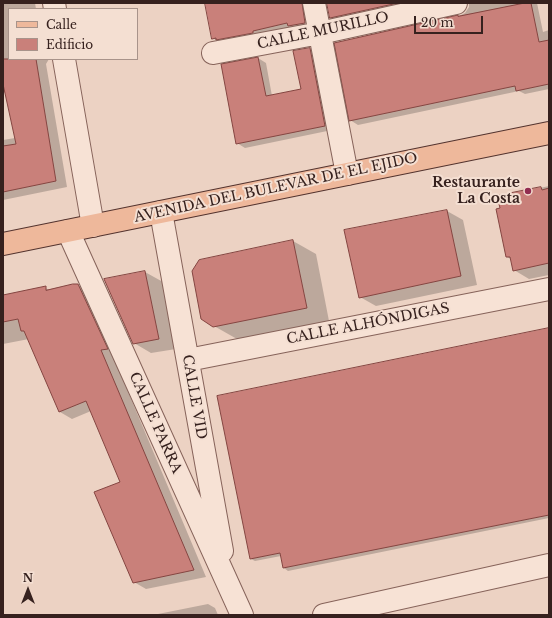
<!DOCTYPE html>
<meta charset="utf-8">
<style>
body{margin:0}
#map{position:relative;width:552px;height:618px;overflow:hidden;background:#ecd2c3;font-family:"Libre Baskerville",serif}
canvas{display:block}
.frame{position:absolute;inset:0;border:4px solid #36211e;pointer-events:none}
.legend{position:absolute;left:8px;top:8px;width:130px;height:52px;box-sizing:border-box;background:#f4dfd2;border:1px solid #a8938a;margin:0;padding:5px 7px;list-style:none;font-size:12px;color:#36211e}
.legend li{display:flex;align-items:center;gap:8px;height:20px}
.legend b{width:20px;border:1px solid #a8938a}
.north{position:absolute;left:8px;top:570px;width:40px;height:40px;-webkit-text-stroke:3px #f4dfd2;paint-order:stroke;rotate:0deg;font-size:11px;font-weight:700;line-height:16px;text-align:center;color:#36211e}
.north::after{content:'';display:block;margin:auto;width:14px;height:18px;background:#36211e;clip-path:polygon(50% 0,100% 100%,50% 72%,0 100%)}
.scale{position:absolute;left:414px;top:16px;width:69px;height:18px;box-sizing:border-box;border:2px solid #36211e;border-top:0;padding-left:5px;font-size:12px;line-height:14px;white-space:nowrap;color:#36211e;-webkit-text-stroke:3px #f4dfd2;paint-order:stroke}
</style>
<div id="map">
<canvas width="552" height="618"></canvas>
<div class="frame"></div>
<ul class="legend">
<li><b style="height:5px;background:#eeb89b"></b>Calle</li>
<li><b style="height:11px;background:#c9807a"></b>Edificio</li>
</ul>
<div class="north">N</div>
<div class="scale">20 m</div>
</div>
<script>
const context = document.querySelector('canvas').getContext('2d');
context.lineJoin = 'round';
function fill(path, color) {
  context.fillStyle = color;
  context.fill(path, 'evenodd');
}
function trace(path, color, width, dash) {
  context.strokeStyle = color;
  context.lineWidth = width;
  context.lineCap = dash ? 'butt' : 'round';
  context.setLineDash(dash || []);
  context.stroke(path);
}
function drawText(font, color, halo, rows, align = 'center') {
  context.font = font + ' "Libre Baskerville",serif';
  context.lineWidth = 4;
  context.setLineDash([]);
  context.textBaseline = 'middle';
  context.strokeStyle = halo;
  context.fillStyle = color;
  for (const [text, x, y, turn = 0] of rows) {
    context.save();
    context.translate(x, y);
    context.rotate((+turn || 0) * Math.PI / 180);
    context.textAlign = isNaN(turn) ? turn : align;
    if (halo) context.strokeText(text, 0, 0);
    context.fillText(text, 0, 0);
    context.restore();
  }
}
const shadow = new Path2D(`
 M3,3H35L36,9H9V59H49L46,64L67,187L3,200V140L15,138L6,92L3,93Z
 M206,3H310L312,27L220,43L213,38Z
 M328,3H424L338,22L331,17Z
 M469,3H537L543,32L549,30V89L525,94L519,91L358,125L350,120L459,16L465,13L469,7Z
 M310,49L317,53L332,130L245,148L237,143L258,58L266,63L272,96L302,90Z
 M549,186V275L529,279L514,270L511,259L507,257L502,209L498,197Z
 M447,211L463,220L477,285L376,306L360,297Z
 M293,241L316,254L329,321L237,339L214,326Z
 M145,272L163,282L176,349L151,353L134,343Z
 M78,285L90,292L113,356L206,577L146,589L134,582L121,482L91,411L72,419L60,412L29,339L3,344V296L45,288L50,290Z
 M549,329V518L288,571L284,568L281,556L255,561L251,559Z
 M208,604L215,608L218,615H153Z`);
const building = new Path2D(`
 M205,3H302L305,23L288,26L287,23L253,31V33L216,40V38L212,39Z
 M327,3H398L330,18Z
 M525,3H531L539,42L549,40V84L516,91L515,86L349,121L334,43L458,15V16Z
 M310,48L325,126L236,144L221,64L258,57L266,96L301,89L293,51Z
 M3,59H36L56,181L3,192V146L16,144L3,84Z
 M541,187L542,190L549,188V263L513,271L510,257H506L496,209L500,208L497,196Z
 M447,210L461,276L359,298L344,230Z
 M293,240L307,308L213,327L201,319L192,271L199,260Z
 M145,271L159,339L133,344L104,279Z
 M73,284H78L108,349L101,350L194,570L133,583L94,492L120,482L86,401L59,412L24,331H21L18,319L3,322V295L46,286V290Z
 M549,328V515L283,568L280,553L250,559L217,396Z`);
const minor = new Path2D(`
 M54,3L55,9
 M314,3L347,174
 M213,53L320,33L456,3
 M64,59L93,226
 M161,212L222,551
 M68,231L242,615
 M188,360L549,289
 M324,615L549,565`);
const major = new Path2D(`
 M3,244L549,133`);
const markers = [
 [528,191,4,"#922c50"]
];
const streetNames = [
 ["CALLE MURILLO",323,31,-12],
 ["AVENIDA DEL BULEVAR DE EL EJIDO",276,188,-12],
 ["CALLE ALHÓNDIGAS",368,324,-11],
 ["CALLE VID",194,397,80],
 ["CALLE PARRA",155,423,66]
];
const poiNames = [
 ["Restaurante",520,183],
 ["La Costa",520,199]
];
fill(shadow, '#0003');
fill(building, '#c9807a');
trace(building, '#844541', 1);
trace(minor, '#86635a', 24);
trace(major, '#53332e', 24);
trace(minor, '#f7e2d5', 22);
trace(major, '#eeb89b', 22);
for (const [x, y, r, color] of markers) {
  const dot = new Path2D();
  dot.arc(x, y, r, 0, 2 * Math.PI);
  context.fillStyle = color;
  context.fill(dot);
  trace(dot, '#f4dfd2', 1.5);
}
drawText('14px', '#36211e', '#f4dfd2', streetNames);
drawText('bold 14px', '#36211e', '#f4dfd2', poiNames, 'right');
</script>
